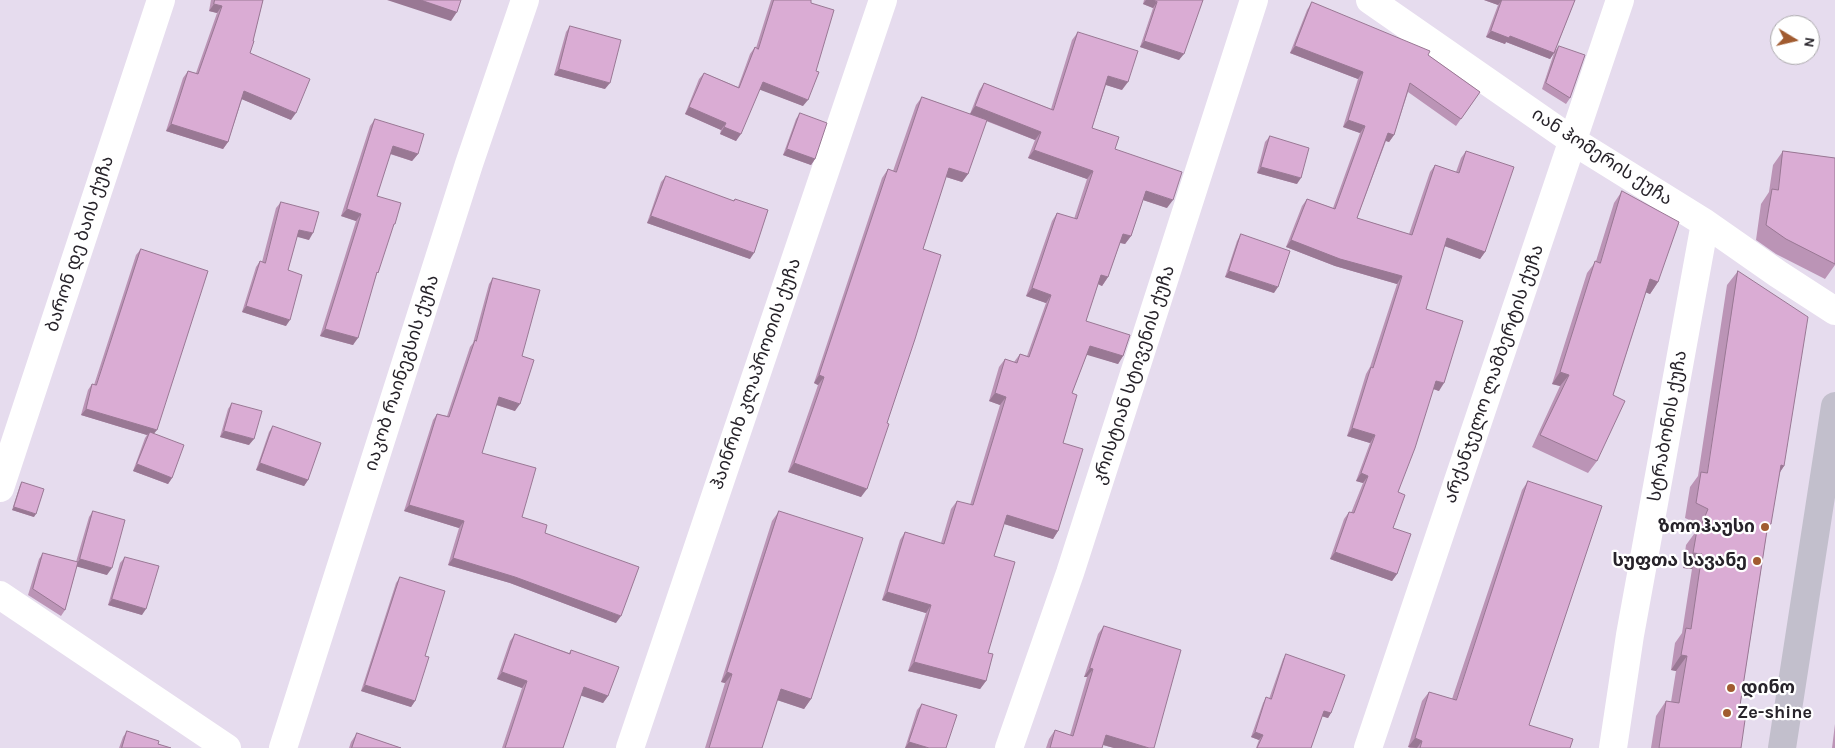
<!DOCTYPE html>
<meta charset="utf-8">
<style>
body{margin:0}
#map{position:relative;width:1835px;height:748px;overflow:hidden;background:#e6dcee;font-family:Karla,sans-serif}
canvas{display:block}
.north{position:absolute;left:1770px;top:15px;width:50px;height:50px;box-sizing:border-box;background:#fff;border:1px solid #a9a7aa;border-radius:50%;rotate:99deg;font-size:14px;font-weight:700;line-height:20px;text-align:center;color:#27232a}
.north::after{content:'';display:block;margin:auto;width:18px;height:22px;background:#a15b30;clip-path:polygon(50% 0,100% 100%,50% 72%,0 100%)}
</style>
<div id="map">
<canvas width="1835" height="748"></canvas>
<div class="north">N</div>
</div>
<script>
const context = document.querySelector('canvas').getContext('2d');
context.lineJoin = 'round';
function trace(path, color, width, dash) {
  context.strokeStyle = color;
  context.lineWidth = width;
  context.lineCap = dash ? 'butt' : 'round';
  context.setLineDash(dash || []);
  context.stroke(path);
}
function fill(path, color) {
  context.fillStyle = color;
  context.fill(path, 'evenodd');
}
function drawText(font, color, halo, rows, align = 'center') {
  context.font = font + ' Karla,"Noto Sans Georgian",sans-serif';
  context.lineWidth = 4.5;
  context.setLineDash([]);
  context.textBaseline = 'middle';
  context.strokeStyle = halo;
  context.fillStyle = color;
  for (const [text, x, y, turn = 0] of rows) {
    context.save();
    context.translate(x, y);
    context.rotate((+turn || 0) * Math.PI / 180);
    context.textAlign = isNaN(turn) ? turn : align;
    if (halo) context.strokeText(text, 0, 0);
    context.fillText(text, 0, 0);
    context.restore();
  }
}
const street = new Path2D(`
 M1370,0L1573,141L1705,223L1778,274L1835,311
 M0,488L161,0
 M0,595L227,748
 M283,748L469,164L525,0
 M630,748L883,0
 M1009,748L1070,573L1254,0
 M1368,748L1620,0
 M1613,748L1630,635L1705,223`);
const secondary = new Path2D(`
 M1782,748L1835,406`);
const wall = new Path2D(`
 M211,0H263L250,53L291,120L242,99L228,142L223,149L166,131L183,78L188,71L196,73L217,13L209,11Z
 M771,0H811V3L803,106L760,89L736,141L720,134L721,130L685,114L699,79L704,73L738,87L750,54L755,47L756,48Z
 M1144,0H1203L1179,60L1140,47L1153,8L1143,4Z
 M1484,0H1575L1555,51L1559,46L1570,98L1566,104L1542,89L1554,53L1550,59L1506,42L1505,44L1486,37L1498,5Z
 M1312,2L1428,55L1480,92L1456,126L1408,92L1394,135L1389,142L1386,141L1357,218L1409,234L1430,172L1435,165L1456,172L1461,158L1466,151L1485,252L1480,259L1444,246L1426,309L1439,391L1433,389L1398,492L1393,528L1397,574L1392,581L1330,559L1344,519L1349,512L1351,513L1363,483L1356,481L1370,443L1347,436L1366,374L1370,367L1397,284L1335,266L1286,247L1302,206L1307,199L1333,208L1360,133L1343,127L1358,79L1290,53L1307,10Z
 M570,26L605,89L554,75L566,32Z
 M1078,32L1122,90L1106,85L1092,128L1115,149L1167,208L1143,200L1131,236L1125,244L1120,243L1108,277L1102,286L1098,284L1086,321L1123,356L1118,364L1087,354L1072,393L1063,443L1058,531L1053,539L1004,524L994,556L986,681L980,689L908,671L926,613L882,600L900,540L905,532L941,543L951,509L957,501L970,505L1000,405L989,401L999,367L1005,359L1014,362L1020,354L1027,356L1046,303L1026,296L1052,221L1057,213L1074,219L1087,179L1028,158L1035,140L986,121L968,174L962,182L946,177L923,249L861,497L788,472L818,385L814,383L882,178L888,169L893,171L916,105L922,97L970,114L979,91L984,83L1051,109L1072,40Z
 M800,113L815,159L811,165L783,155L796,119Z
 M375,119L418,154L412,161L390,154L377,196L392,228L353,345L320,336L356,221L341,216L370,126Z
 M1270,136L1297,184L1257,173L1265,142Z
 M1783,151L1835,158V265L1825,279L1776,254L1756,240L1761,204L1769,192L1773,165Z
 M666,176L733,201L735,199L750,259L647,223L661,182Z
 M1622,191L1658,282L1650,294L1646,292L1613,395L1597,461L1588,473L1532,447L1560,386L1552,384L1587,273L1596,261L1614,203Z
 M281,202L309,240L297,236L288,270L286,326L242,312L256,267L260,261L262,262L276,208Z
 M1241,234L1274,293L1225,277L1237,241Z
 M141,249L154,433L172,478L168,484L133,471L145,438L147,435L81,415L88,390L92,384L94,385L136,255Z
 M1738,271L1784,466L1780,472L1767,531L1739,712L1741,748H1651L1656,716L1666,701L1671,702L1676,671L1671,670L1675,643L1682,633L1692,569L1683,568L1686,545L1694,534L1698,524L1685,518L1690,487L1698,476L1727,285Z
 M493,278L522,356L515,411L496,405L482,453L522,517L545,533L616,623L510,583L448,565L459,528L404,511L433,420L437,414L447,416L470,347L473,343L489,284Z
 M232,403L249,445L220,437L228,409Z
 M273,426L308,480L304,486L256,470L269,432Z
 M1528,481L1529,725L1570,748H1410L1408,747L1422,701L1429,692L1452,699L1522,490Z
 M22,482L34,517L12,510L20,485Z
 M93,511L107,575L77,566L65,610L61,616L28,595L39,559L43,553L76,562L89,517Z
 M779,511L811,699L804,709L777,700L762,748H705L725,683L721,682L772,521Z
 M125,557L142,615L108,605L120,563Z
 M400,577L425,656L415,701L411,707L361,691L396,583Z
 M1104,626L1154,748H1114L1103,745L1102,748H1046L1049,739L1055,730L1070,735L1087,677H1084L1098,634Z
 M515,634L569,653L571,650L608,696L603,703L581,695L563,748H502L522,688L497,679L510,641Z
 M1286,654L1331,713L1328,718L1322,716L1311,748H1256L1259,740L1251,737L1263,703L1266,697L1269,699L1283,659Z
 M922,704L946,748H905L917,710Z
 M1835,724V748H1832Z
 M127,731L158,744L171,748H119L123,737Z
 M357,733L401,748H349L351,742Z`);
const shadedWall = new Path2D(`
 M387,0H421L457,12L451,21Z
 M1146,0H1153L1157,2L1153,8L1143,4Z
 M1484,0H1502L1498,5Z
 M214,4L222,6L217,13L209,11Z
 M1491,31L1510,36L1554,53L1550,59L1506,42L1505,44L1486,37Z
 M1144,41L1184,54L1179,60L1140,47Z
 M1295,46L1363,72L1358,79L1290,53Z
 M559,69L610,83L605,89L554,75Z
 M1108,76L1128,82L1122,90L1103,84Z
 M763,82L808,100L803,106L758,89Z
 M244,91L296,113L291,120L239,98Z
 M975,106L1041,132L1035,140L970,114Z
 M689,107L726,123L721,130L685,114Z
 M1348,120L1365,126L1360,133L1343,127Z
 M171,124L228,142L223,149L166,131Z
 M724,127L741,134L736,141L720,134Z
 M1388,133L1394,135L1389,142L1383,140Z
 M393,146L418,154L412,161L388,153Z
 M787,149L815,159L811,165L783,155Z
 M1034,150L1093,171L1087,179L1028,158Z
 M1261,167L1301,178L1297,184L1257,173Z
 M949,168L968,174L962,182L943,176Z
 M1146,191L1173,200L1167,208L1140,199Z
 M347,209L361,214L356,221L341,216Z
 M651,216L754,253L750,259L647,223Z
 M299,230L313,233L309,240L294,236Z
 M1123,234L1131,236L1125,244L1117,242Z
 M1447,238L1485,252L1480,259L1442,245Z
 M1291,240L1402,276L1397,284L1335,266L1286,247Z
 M1229,271L1278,287L1274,293L1225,277Z
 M1101,275L1108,277L1102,286L1096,283Z
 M1650,279L1658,282L1650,294L1642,291Z
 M1032,288L1051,295L1046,303L1026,296Z
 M246,306L290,320L286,326L242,312Z
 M325,329L358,338L353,345L320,336Z
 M1090,346L1123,356L1118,364L1084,354Z
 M1560,372L1569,375L1560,386L1552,384Z
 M819,375L824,377L818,385L814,383Z
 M1436,381L1444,383L1439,391L1431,388Z
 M995,393L1006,397L1000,405L989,401Z
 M499,397L520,404L515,411L494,404Z
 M86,409L157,430L152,436L150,432L147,435L81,415Z
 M1352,428L1375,435L1370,443L1347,436Z
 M224,431L254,439L249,445L220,437Z
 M260,463L308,480L304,486L256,470Z
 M794,463L867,489L861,497L788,472Z
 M137,464L172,478L168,484L133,471Z
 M1781,465L1784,466L1774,481Z
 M1361,473L1368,476L1363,483L1356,481Z
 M409,505L464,521L459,528L404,511Z
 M14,507L36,514L34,517L12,510Z
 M1007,515L1058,531L1053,539L1001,523Z
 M1768,524H1771L1761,539Z
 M1335,552L1397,574L1392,581L1330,559Z
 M1693,553L1702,554L1692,569L1683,568Z
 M453,558L515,577L621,616L616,623L510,583L448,565Z
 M80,559L112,568L107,575L75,566Z
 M887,592L931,605L926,613L882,600Z
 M112,599L146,609L142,615L108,605Z
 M1681,655L1687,656L1676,671L1671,670Z
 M914,662L986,681L980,689L908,671Z
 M1090,668L1093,669L1087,677H1084Z
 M502,672L527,681L522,688L497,679Z
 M727,672L732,674L725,683L721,682Z
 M365,685L415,701L411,707L361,691Z
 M584,687L608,696L603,703L579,695Z
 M781,689L811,699L804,709L774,699Z
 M1324,711L1331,713L1328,718L1321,716Z
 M1255,732L1263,735L1259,740L1251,737Z
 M1106,735L1149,748H1114L1100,744Z
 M1415,738L1422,741L1417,748L1408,747Z
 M909,742L929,748H905Z`);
const building = new Path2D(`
 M215,0H263L253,41H254L250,53L310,79L296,113L244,91L228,142L171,124L188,71L198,74L222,6L214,4Z
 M421,0H461L457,12Z
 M774,0H811V3L834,10L816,71L819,72L808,100L763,82L741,134L724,127L726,123L689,107L704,73L739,88L755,47L758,49Z
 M1153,0H1203L1184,54L1144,41L1157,2Z
 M1502,0H1575L1554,53L1510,36L1509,38L1491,31Z
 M1312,2L1430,51L1428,55L1480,92L1461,119L1410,83L1394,135L1388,133L1357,218L1412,235L1435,165L1459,173L1466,151L1514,167L1485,252L1447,238L1426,309L1463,321L1444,383L1436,381L1415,448L1398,492L1405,495L1393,528L1411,534L1397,574L1335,552L1349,512L1354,513L1368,476L1361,473L1375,435L1352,428L1371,367L1373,368L1402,276L1340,259L1291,240L1307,199L1335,209L1365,126L1348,120L1363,72L1295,46Z
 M570,26L621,40L610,83L559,69Z
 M1078,32L1138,51L1128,82L1108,76L1092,128L1119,137L1115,149L1182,172L1173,200L1146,191L1131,236L1123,234L1108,277L1101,275L1086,321L1130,335L1123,356L1090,346L1072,393L1077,395L1063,443L1083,449L1058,531L1007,515L994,556L1015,562L988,653L993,654L986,681L914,662L931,605L887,592L905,532L944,544L957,501L973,505L1006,397L995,393L1005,359L1017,363L1020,354L1029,357L1051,295L1032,288L1057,213L1077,219L1093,171L1034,150L1041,132L975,106L984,83L1053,110Z
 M1559,46L1585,55L1570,98L1546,83Z
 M922,97L987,120L968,174L949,168L923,249L941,255L915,339L887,423L889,424L867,489L794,463L824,377L819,375L888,169L896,172Z
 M800,113L827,123L815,159L787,149Z
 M375,119L424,134L418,154L393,146L377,196L401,203L395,224H394L378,273L377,272L358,338L325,329L361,214L347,209Z
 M1270,136L1309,148L1301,178L1261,167Z
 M1783,151L1835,158V264L1786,239L1766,225L1772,189L1778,190Z
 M666,176L734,201L735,199L768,210L754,253L651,216Z
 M1622,191L1679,222L1658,282L1650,279L1613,395L1625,401L1597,461L1540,435L1569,375L1560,372L1595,261L1600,263Z
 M281,202L319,212L313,233L299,230L288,270L302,275L290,320L246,306L260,261L265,263Z
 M1241,234L1290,251L1278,287L1229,271Z
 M141,249L208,271L157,430L86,409L92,384L96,385Z
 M1738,271L1808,317L1784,466L1781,465L1771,524H1768L1739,712L1746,713L1741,748H1659L1666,701L1679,703L1687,656L1681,655L1686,628L1691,629L1702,554L1693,553L1697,530L1699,531L1708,509L1696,503L1701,472L1707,473Z
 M493,278L540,290L522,356L534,360L520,404L499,397L482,453L536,468L522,517L547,525L545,533L639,567L621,616L515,577L453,558L464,521L409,505L437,414L449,417L475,340L476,341Z
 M232,403L262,411L254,439L224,431Z
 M273,426L321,443L308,480L260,463Z
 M150,432L184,445L172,478L137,464Z
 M1528,481L1602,506L1529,725L1573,739L1570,748H1420L1422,741L1415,738L1429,692L1456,700Z
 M22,482L44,489L36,514L14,507Z
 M93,511L125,520L112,568L80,559Z
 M779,511L863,538L811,699L781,689L762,748H709L732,674L727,672Z
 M43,553L78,562L65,610L33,589Z
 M125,557L159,566L146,609L112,599Z
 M400,577L445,591L425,656L429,657L415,701L365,685Z
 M1104,626L1181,650L1154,748H1149L1106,735L1102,748H1050L1055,730L1073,736L1093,669L1090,668Z
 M515,634L570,654L571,650L619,667L608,696L584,687L563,748H505L527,681L502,672Z
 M1286,654L1345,675L1331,713L1324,711L1311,748H1257L1263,735L1255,732L1266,697L1271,699Z
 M922,704L957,715L946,748H929L909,742Z
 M127,731L159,741L158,744L171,748H122Z
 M357,733L401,748H352Z`);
const markers = [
 [1765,527,5,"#a15b30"],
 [1757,561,5,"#a15b30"],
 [1731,688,5,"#a15b30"],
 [1727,713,5,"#a15b30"]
];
const streetNames = [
 ["იან ჰომერის ქუჩა",1602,157,33],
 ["ბარონ დე ბაის ქუჩა",80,244,-72],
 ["იაკობ რაინეგსის ქუჩა",402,373,-72],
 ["ჰაინრიხ კლაპროთის ქუჩა",756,374,-71],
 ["არქანჯელო ლამბერტის ქუჩა",1494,374,-71],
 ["კრისტიან სტივენის ქუჩა",1134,375,-72],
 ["სტრაბონის ქუჩა",1668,426,-80]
];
const poiNames = [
 ["ზოოჰაუსი",1755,527],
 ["სუფთა სავანე",1747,561],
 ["დინო",1741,688,"left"],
 ["Ze-shine",1737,713,"left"]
];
trace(street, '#fff', 28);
trace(secondary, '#c2bfcc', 28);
fill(wall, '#bb94b6');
fill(shadedWall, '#997894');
fill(building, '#daacd4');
trace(building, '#997894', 1);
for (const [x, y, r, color] of markers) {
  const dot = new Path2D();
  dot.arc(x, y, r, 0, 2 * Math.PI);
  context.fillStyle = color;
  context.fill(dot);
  trace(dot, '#fff', 2);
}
drawText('18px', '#27232a', '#fff', streetNames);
drawText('bold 18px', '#27232a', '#fff', poiNames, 'right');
</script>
